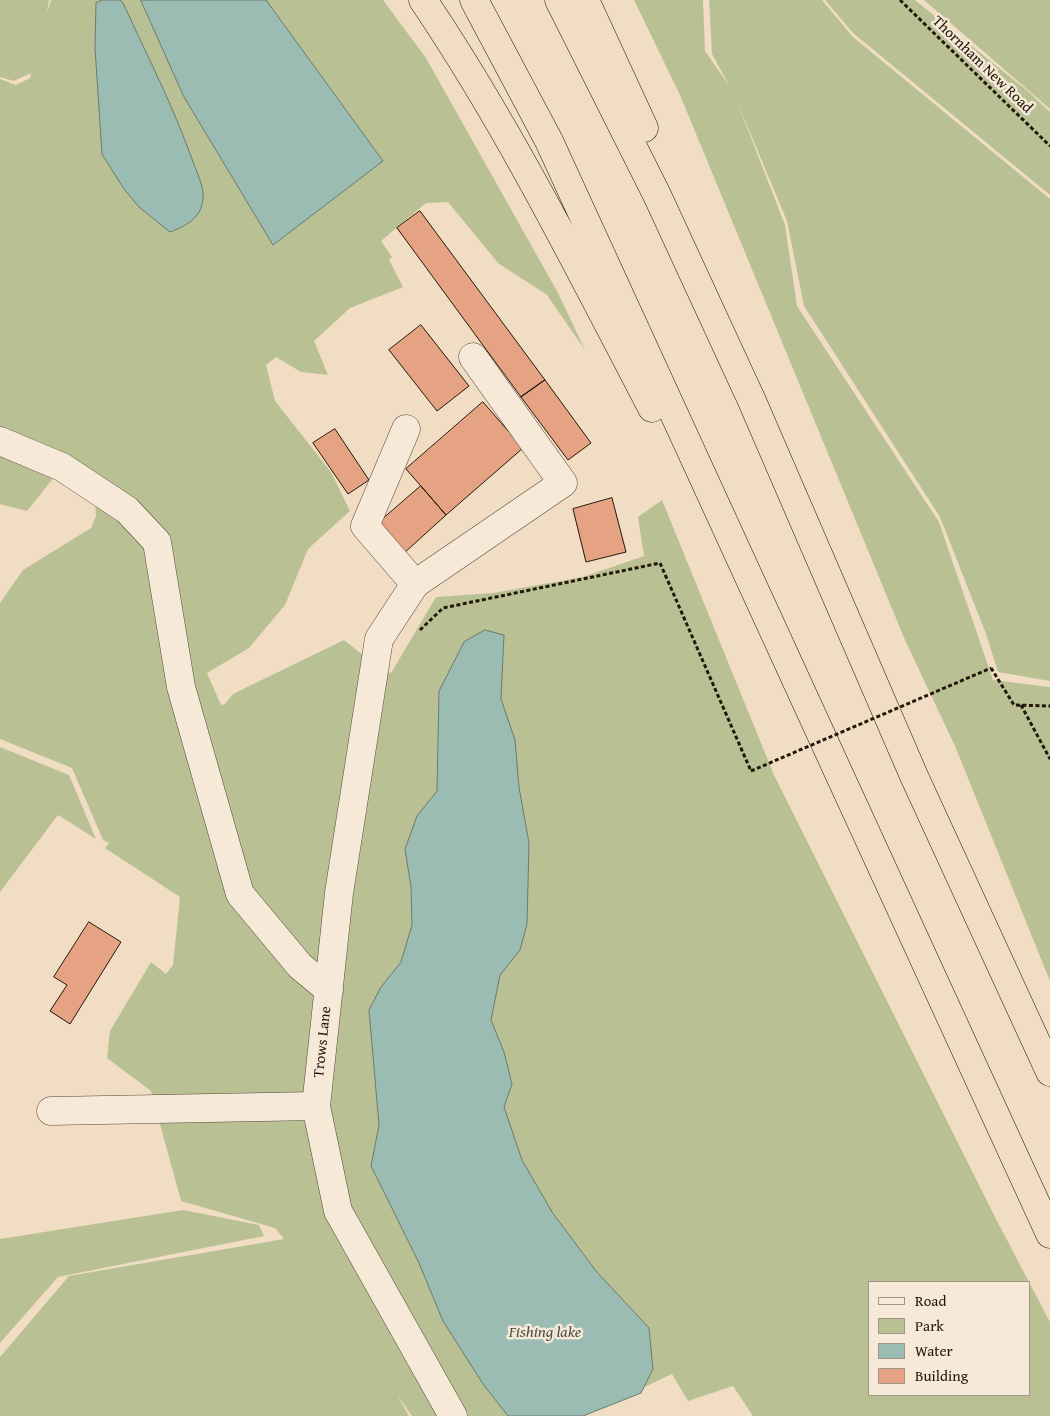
<!DOCTYPE html>
<style>
body{margin:0}
#map{position:relative;width:1050px;height:1416px;overflow:hidden;background:#f1ddc3;font-family:"Gentium Book Plus",serif}
canvas{display:block}
.legend{position:absolute;left:868px;top:1281px;width:162px;height:115px;box-sizing:border-box;background:#f6e9d8;border:1px solid #a19586;margin:0;padding:6px 9px;list-style:none;font-size:15px;color:#22170a}
.legend li{display:flex;align-items:center;gap:10px;height:25px}
.legend b{width:25px;border:1px solid #a19586}
</style>
<div id="map">
<canvas width="1050" height="1416"></canvas>
<ul class="legend">
<li><b style="height:6px;background:#f6e9d8"></b>Road</li>
<li><b style="height:14px;background:#b9c194"></b>Park</li>
<li><b style="height:14px;background:#9bbcb3"></b>Water</li>
<li><b style="height:14px;background:#e5a383"></b>Building</li>
</ul>
</div>
<script>
const context = document.querySelector('canvas').getContext('2d');
context.lineJoin = 'round';
function fill(path, color) {
  context.fillStyle = color;
  context.fill(path, 'evenodd');
}
function trace(path, color, width, dash) {
  context.strokeStyle = color;
  context.lineWidth = width;
  context.lineCap = dash ? 'butt' : 'round';
  context.setLineDash(dash || []);
  context.stroke(path);
}
function drawText(font, color, halo, rows, align = 'center') {
  context.font = font + ' "Gentium Book Plus",serif';
  context.lineWidth = 5;
  context.setLineDash([]);
  context.textBaseline = 'middle';
  context.strokeStyle = halo;
  context.fillStyle = color;
  for (const [text, x, y, turn = 0] of rows) {
    context.save();
    context.translate(x, y);
    context.rotate((+turn || 0) * Math.PI / 180);
    context.textAlign = isNaN(turn) ? turn : align;
    if (halo) context.strokeText(text, 0, 0);
    context.fillText(text, 0, 0);
    context.restore();
  }
}
const green = new Path2D(`
 M0,0H49L47,13L51,0H383L426,58L558,293L585,350L547,295L498,263L448,202L426,203L381,241L392,257L389,260L403,287L350,308L314,341L328,375L301,372L276,357L266,365L275,401L331,472L350,511L308,549L285,605L249,648L207,673L221,705L225,704L233,694L344,640L382,670L391,673L436,597L493,593L583,577L644,556L638,517L662,500L774,775L996,1219L1050,1322V1416H753L733,1386L688,1401L672,1374L583,1416H412L397,1395L409,1416H0V1357L69,1276L284,1239L275,1228L181,1201L151,1091L107,1058L110,1031L151,962L166,974L173,965L180,897L105,848L109,843L103,840L72,768L0,739V603L23,570L91,528L96,516L93,476L67,461L27,511L0,504V79L16,85L30,78L31,73L14,81L0,77ZM869,1282H1029V1395H869Z
 M634,0H703L705,51L730,87L712,54L709,0H822L853,37L1050,199V681L998,672L986,634L940,517L804,306L787,221L736,99L785,225L797,306L939,522L993,680L1050,687V981L955,746L905,640L680,95Z
 M825,0H915L1030,93L1050,112V195L853,33Z
 M924,0H1050V109Z
 M0,747L69,775L96,839L58,815L0,892Z
 M183,1210L259,1225L264,1236L58,1277L0,1343V1239Z`);
const water = new Path2D(`
 M103,0H120L123,3C147,55 173,106 192,159C196,171 205,188 203,200C200,219 186,226 170,232L139,207L124,189L102,154L95,48L96,3Z
 M141,0H266L383,161L273,245L184,97Z
 M485,630L504,635L501,699L515,740L519,787L529,843L527,924L520,950L500,975L491,1020L504,1052L512,1084L504,1107L522,1160L552,1212L596,1271L649,1328L653,1369L641,1393L583,1416H508L483,1384L443,1321L419,1263L371,1166L379,1125L369,1010L381,987L401,962L412,925L411,887L405,849L417,816L437,791L439,691L464,642Z`);
const building = new Path2D(`
 M420,211L545,380L521,397L397,228Z
 M421,325L469,386L437,411L389,350Z
 M545,380L591,443L568,460L521,397Z
 M483,402L523,448L446,515L406,469Z
 M335,429L369,480L348,494L313,443Z
 M421,486L446,515L403,554L377,524Z
 M612,498L626,552L586,562L573,509Z
 M89,922L121,942L70,1024L50,1011L67,985L54,977Z`);
const path = new Path2D(`
 M900,0L1050,146
 M420,630L443,608L660,563L751,771
 M991,668L1014,705L1050,706
 M1021,705L1050,759`);
const minor = new Path2D(`
 M406,429L365,526L415,584
 M0,441L62,467L127,510L157,542L181,687L240,894L300,966L329,990
 M51,1111L316,1106
 M453,1416L338,1211L316,1106L339,893L379,639L415,584L563,483L473,357`);
const highway = new Path2D(`
 M423,0C510,129 580,270 652,408
 M474,0L549,141L1050,1234
 M559,0L657,195L752,401L914,776L1050,1072
 M585,0L644,128`);
const pathBridge = new Path2D(`
 M751,771L991,668`);
const streetNames = [
 ["Thornham New Road",982,65,44],
 ["Trows Lane",323,1042,-84]
];
const waterNames = [
 ["Fishing lake",545,1333]
];
fill(green, '#b9c194');
fill(water, '#9bbcb3');
trace(water, '#6b7a6f', 1);
fill(building, '#e5a383');
trace(building, '#22170a', 1);
trace(minor, '#564838', 29);
trace(highway, '#22170a', 29);
trace(path, '#22170a', 3, [4, 2.5]);
trace(minor, '#f6e9d8', 28);
trace(highway, '#f1ddc3', 28);
trace(pathBridge, '#22170a', 3, [4, 2.5]);
drawText('15px', '#22170a', '#f6e9d8', streetNames);
drawText('italic 16px', '#4c5145', '#f6e9d8', waterNames);
</script>
